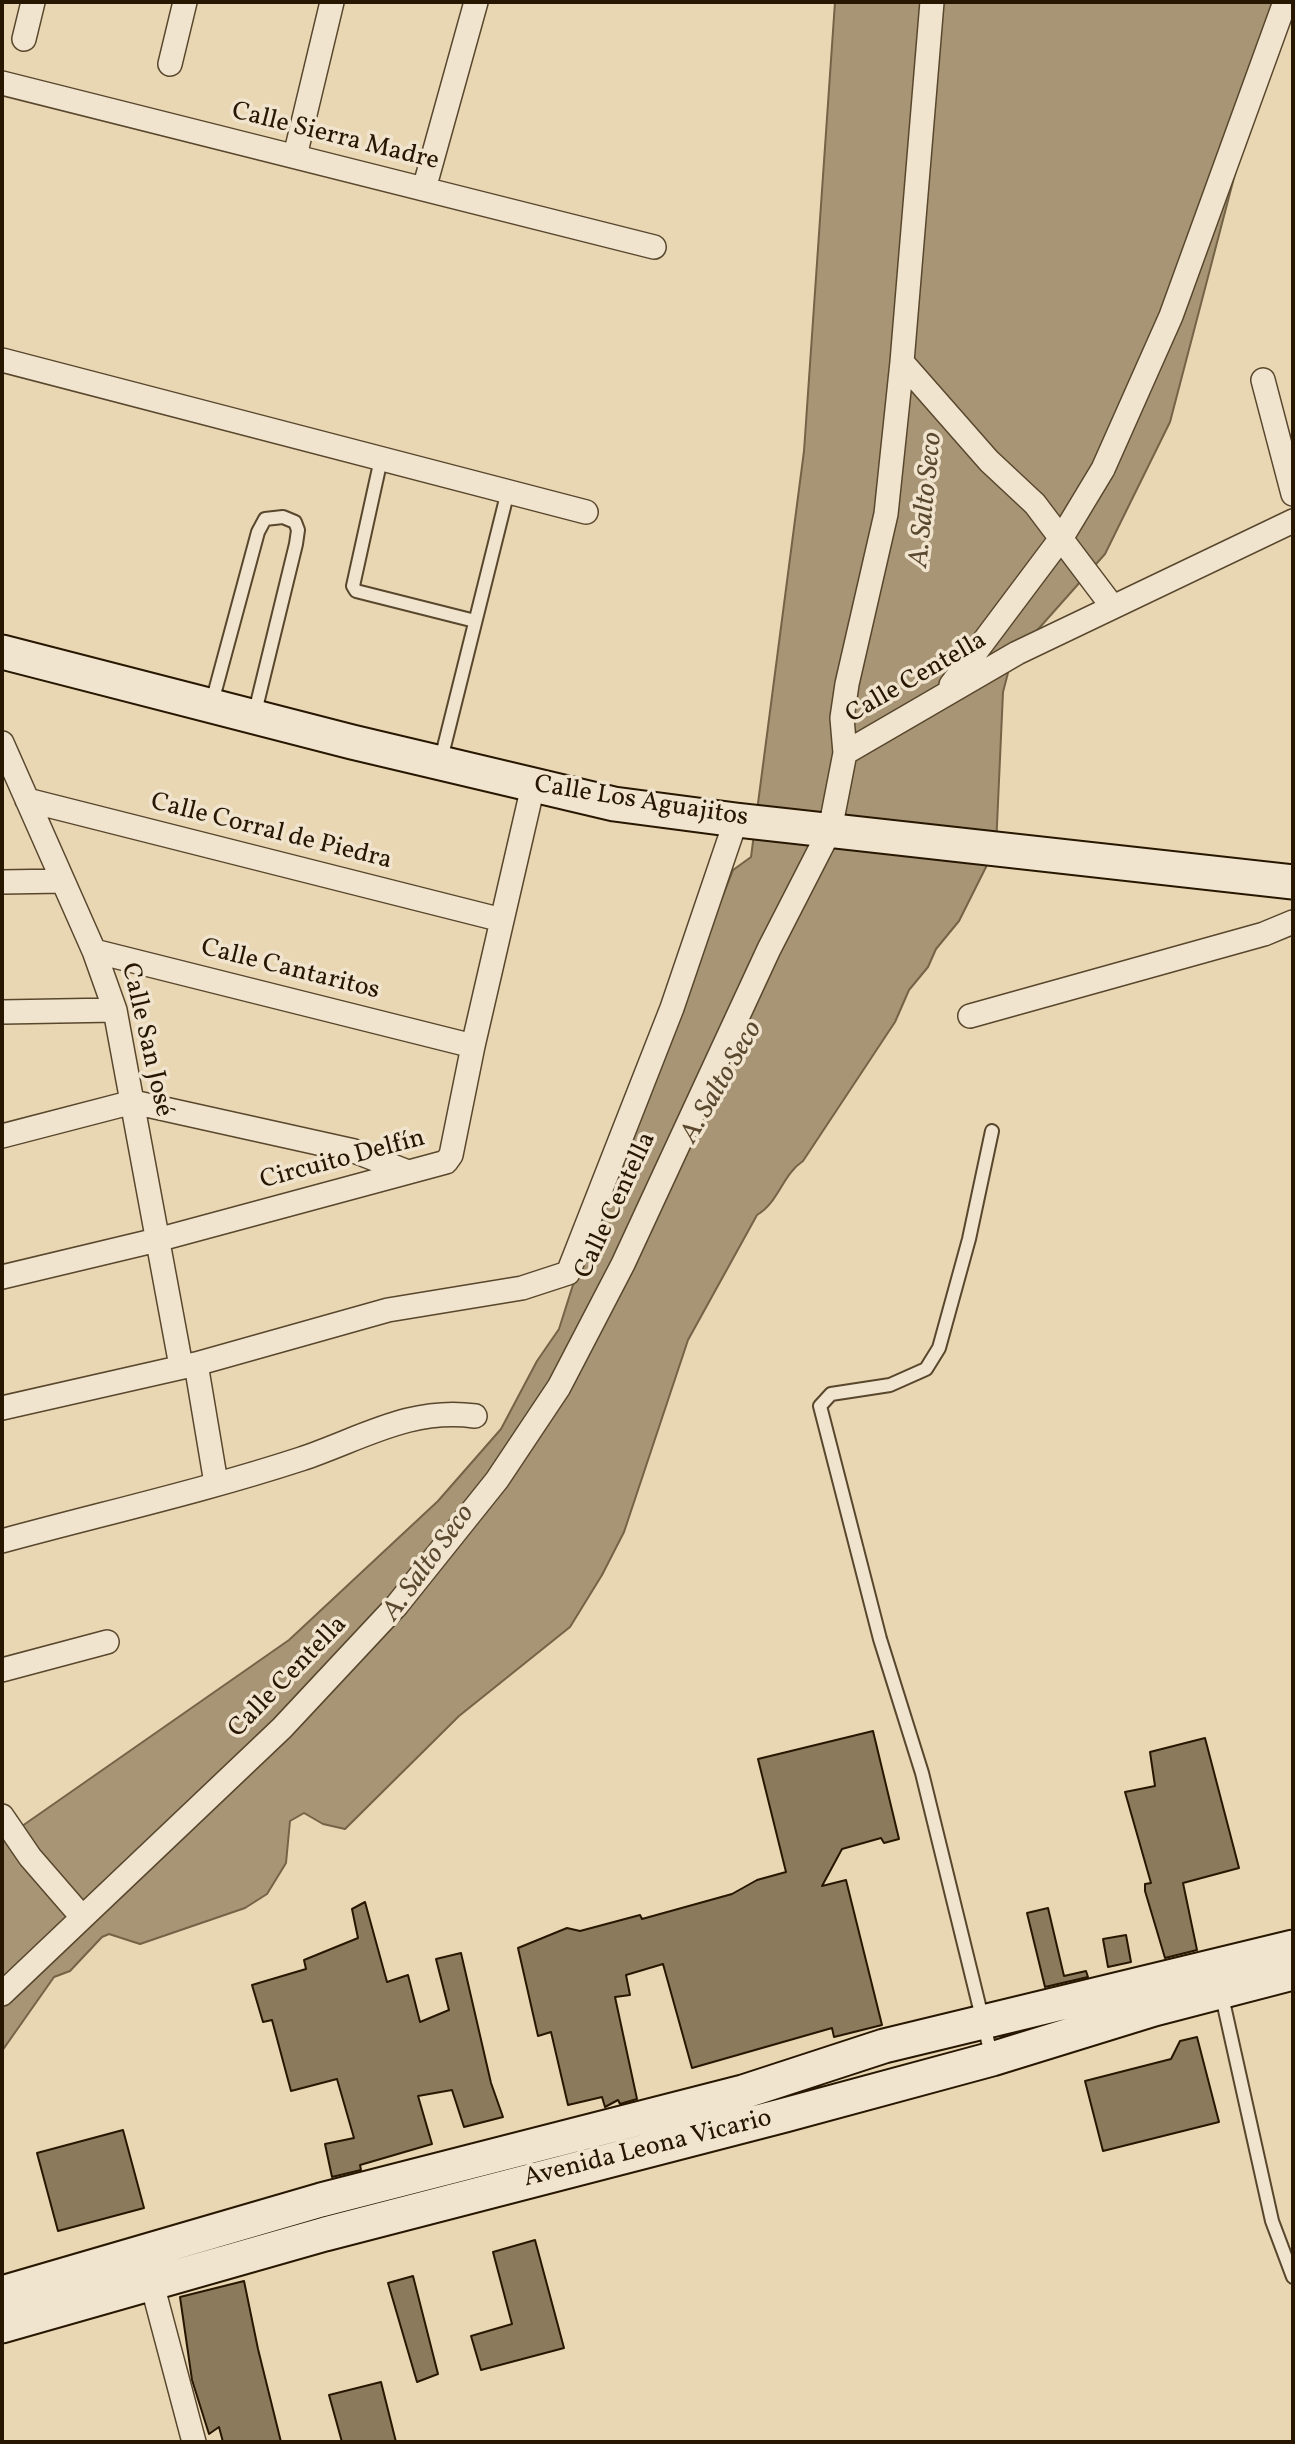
<!DOCTYPE html>
<meta charset="utf-8">
<style>
body{margin:0}
#map{position:relative;width:1295px;height:2444px;overflow:hidden;background:#e9d6b3;font-family:Vollkorn,serif}
canvas{display:block}
.frame{position:absolute;inset:0;border:4px solid #281700;pointer-events:none}
</style>
<div id="map">
<canvas width="1295" height="2444"></canvas>
<div class="frame"></div>
</div>
<script>
const context = document.querySelector('canvas').getContext('2d');
context.lineJoin = 'round';
function fill(path, color) {
  context.fillStyle = color;
  context.fill(path, 'evenodd');
}
function trace(path, color, width, dash) {
  context.strokeStyle = color;
  context.lineWidth = width;
  context.lineCap = dash ? 'butt' : 'round';
  context.setLineDash(dash || []);
  context.stroke(path);
}
function drawText(font, color, halo, rows, align = 'center') {
  context.font = font + ' Vollkorn,serif';
  context.lineWidth = 7;
  context.setLineDash([]);
  context.textBaseline = 'middle';
  context.strokeStyle = halo;
  context.fillStyle = color;
  for (const [text, x, y, turn = 0] of rows) {
    context.save();
    context.translate(x, y);
    context.rotate((+turn || 0) * Math.PI / 180);
    context.textAlign = isNaN(turn) ? turn : align;
    if (halo) context.strokeText(text, 0, 0);
    context.fillText(text, 0, 0);
    context.restore();
  }
}
const water = new Path2D(`
 M835,2H1280L1170,422L1105,554L1017,653L1009,669L1003,692L996,847L959,921L936,949L928,967L909,990L895,1022L803,1161C782,1175 779,1202 757,1215L688,1340L624,1532L602,1575L570,1627L459,1716L345,1829L323,1824L304,1813L290,1821L286,1863L267,1894L245,1908L140,1944L109,1934L102,1937L70,1971L54,1977L2,2051V1840L289,1640L438,1501L501,1429L537,1361L559,1329L584,1250L733,870L751,857L804,451Z`);
const building = new Path2D(`
 M873,1731L899,1839L884,1843L881,1838L842,1849L822,1886L846,1880L882,2025L834,2037L832,2028L692,2068L663,1964L626,1975L630,1995L615,1997L637,2099L620,2104L618,2100L605,2107L602,2097L568,2105L551,2032L538,2036L518,1948L567,1928L580,1931L640,1915L642,1919L732,1894L757,1880L786,1872L758,1759Z
 M1205,1738L1239,1868L1183,1883L1197,1950L1165,1958L1145,1891V1884L1151,1883L1125,1792L1155,1786L1150,1752Z
 M365,1902L387,1982L408,1975L420,2022L449,2010L436,1959L461,1953L491,2083L503,2117L464,2127L452,2090L418,2096L432,2144L360,2165L361,2170L332,2177L325,2144L354,2138L337,2079L291,2091L272,2020L263,2022L252,1985L306,1969L304,1960L358,1938L352,1909Z
 M1048,1908L1064,1976L1086,1971L1088,1977L1045,1987L1027,1913Z
 M1126,1935L1131,1962L1108,1967L1103,1939Z
 M1197,2037L1219,2122L1103,2151L1085,2081L1171,2059L1180,2041Z
 M123,2130L144,2208L58,2231L37,2153Z
 M535,2240L564,2348L481,2370L471,2336L512,2324L493,2252Z
 M413,2276L438,2374L417,2382L388,2283Z
 M244,2281L258,2349L281,2442H223L219,2427L209,2434L192,2380L180,2297Z
 M381,2382L396,2442H342L329,2395Z`);
const lane = new Path2D(`
 M381,459L353,586L356,591L475,621
 M211,706L258,532L265,519L283,517L295,522L298,530L296,544L254,716
 M440,763L508,491
 M992,1131L969,1239L939,1348L926,1369L890,1385L831,1394L820,1406L880,1639L922,1773L992,2058
 M1221,1992L1272,2221L1293,2277`);
const street = new Path2D(`
 M24,39L33,2
 M170,64L185,2
 M2,83L654,247
 M295,156L332,2
 M424,189L476,2
 M2,360L586,512
 M902,362L989,461L1035,504L1112,606
 M1263,380L1293,494
 M951,685L1062,537L1103,469L1171,316L1285,2
 M2,743L94,951L115,1010L181,1366
 M845,753L842,718L847,684L886,514L902,362L932,2
 M27,800L502,920
 M2,882L63,881
 M94,951L473,1046
 M2,1012L115,1010
 M970,1016L1264,934L1293,922
 M2,1136L133,1102L354,1151L408,1172
 M2,1277L157,1240L446,1162L451,1155L473,1046L533,786
 M196,1364L216,1483
 M2,1408L196,1364L388,1310L522,1288L568,1273L672,1008L736,820
 M2,1541C101,1514 203,1491 301,1459C361,1439 410,1407 475,1416
 M2,1670L107,1642
 M2,1816L30,1857L82,1917
 M2,1994L282,1728L397,1605L497,1480L559,1387L623,1264L769,949L830,830L845,753L1017,653L1293,521
 M148,2269L194,2442`);
const secondary = new Path2D(`
 M2,652L352,742L614,804L736,820L1293,882
 M2,2293L321,2200L743,2092L884,2046L1293,1947
 M2,2326L325,2234L785,2115L992,2059L1154,2009L1293,1973`);
const streetNames = [
 ["Calle Sierra Madre",335,138,14],
 ["Calle Centella",917,679,-30],
 ["Calle Los Aguajitos",641,803,9],
 ["Calle Corral de Piedra",271,833,14],
 ["Calle Cantaritos",290,971,14],
 ["Calle San José",145,1040,77],
 ["Circuito Delfín",343,1161,-15],
 ["Calle Centella",617,1206,-65],
 ["Calle Centella",289,1678,-46],
 ["Avenida Leona Vicario",648,2150,-14]
];
const waterNames = [
 ["A. Salto Seco",928,500,-84],
 ["A. Salto Seco",723,1083,-60],
 ["A. Salto Seco",430,1564,-54]
];
fill(water, '#a79576');
trace(water, '#746347', 2);
fill(building, '#8c7a5d');
trace(building, '#281700', 2);
trace(lane, '#58472d', 16);
trace(street, '#58472d', 26);
trace(secondary, '#281700', 37);
trace(lane, '#f1e4ce', 12);
trace(street, '#f1e4ce', 23);
trace(secondary, '#f1e4ce', 33);
drawText('26px', '#281700', '#f1e4ce', streetNames);
drawText('italic 28px', '#5b492f', '#f1e4ce', waterNames);
</script>
